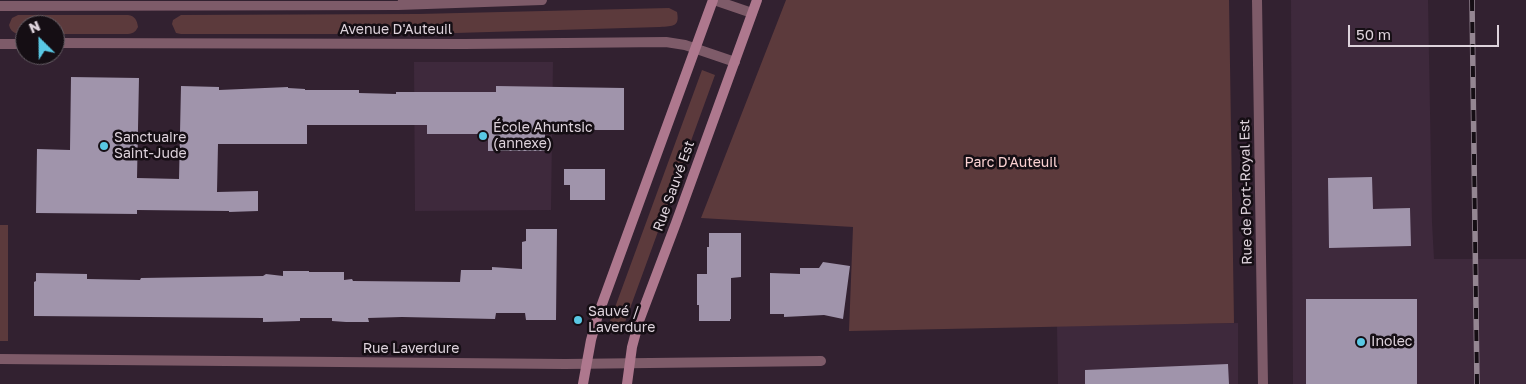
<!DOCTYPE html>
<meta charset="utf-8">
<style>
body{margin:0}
#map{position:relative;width:1526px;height:384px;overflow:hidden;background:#322130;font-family:"Golos Text",sans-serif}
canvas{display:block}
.north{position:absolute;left:15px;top:15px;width:50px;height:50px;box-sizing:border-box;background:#150e14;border:1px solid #655d64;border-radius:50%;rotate:337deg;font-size:14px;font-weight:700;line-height:20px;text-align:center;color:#ded3dc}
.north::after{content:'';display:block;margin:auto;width:18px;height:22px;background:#59c8e4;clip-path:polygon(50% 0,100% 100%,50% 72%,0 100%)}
.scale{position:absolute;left:1348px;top:25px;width:151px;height:22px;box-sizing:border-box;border:2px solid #ded3dc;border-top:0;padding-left:6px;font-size:15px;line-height:18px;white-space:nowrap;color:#ded3dc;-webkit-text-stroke:4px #150e14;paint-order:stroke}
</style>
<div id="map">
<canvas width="1526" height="384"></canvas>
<div class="north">N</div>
<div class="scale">50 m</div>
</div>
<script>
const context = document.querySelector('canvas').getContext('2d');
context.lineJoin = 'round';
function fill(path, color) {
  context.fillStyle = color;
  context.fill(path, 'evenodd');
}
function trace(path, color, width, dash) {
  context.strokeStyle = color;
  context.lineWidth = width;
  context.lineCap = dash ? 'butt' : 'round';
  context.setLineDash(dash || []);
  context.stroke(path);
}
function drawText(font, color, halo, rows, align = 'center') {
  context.font = font + ' "Golos Text",sans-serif';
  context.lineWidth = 5;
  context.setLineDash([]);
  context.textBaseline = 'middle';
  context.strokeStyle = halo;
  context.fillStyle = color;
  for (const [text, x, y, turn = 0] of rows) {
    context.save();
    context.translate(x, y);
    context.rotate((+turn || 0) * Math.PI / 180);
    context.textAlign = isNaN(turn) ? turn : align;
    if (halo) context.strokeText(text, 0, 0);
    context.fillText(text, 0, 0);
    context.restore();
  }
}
const built = new Path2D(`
 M1291,0H1428L1432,222L1434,259H1526V384H1293Z
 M414,62H553L551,210L415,211Z
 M1238,323V384H1058L1057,326Z`);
const green = new Path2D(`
 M786,0H1229L1234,323L849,331L853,227L701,218Z
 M669,8L677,12C680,27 673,26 660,27L421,34H181L176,33L172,24L173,20L181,15L418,14Z
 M18,15H128C135,16 137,20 138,27C135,33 132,34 126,34H55V25H25V34C18,34 11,34 9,25L12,18Z
 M702,70L715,75L624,325L610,321Z
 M0,225H8V341H0Z`);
const building = new Path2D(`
 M71,77L139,78L137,178L179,179L181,86L219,87V90L288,87V88L305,89V90H359V93L396,94V92H496V86L624,88V130H545V151H488V134H427V125H307V144H218L217,192L258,191V211L229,212V211L137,210V214L36,213L37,149L70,150Z
 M564,169H605V200H570V185H564Z
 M1372,177L1373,209L1410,208L1411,246L1329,248L1328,178Z
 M526,229H557L556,320H526L525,313H496L495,319L402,317L368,318L369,322H346L332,321V318H300V321L263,322V318L34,316V282L36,281V273L87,274V279L140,280L141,278L263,276L266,274L283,276V271H309V272H344V280L352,279L353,281L460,282L461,270H492V267L522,269V242L526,241Z
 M709,233H741V277L731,278V319H730V321H699V305H697V274H707V247H709Z
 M823,262L850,266L843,319L824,315L784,317V314H770V273L800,274V268H819Z
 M1306,299H1417V384H1306Z
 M1228,364L1229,384H1085V370Z`);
const minor = new Path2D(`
 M714,0L752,13
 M1257,0L1263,384
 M0,6L398,5L542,0
 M55,43L464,44L666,42L685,45L735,62
 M0,44H25
 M0,359L565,364L821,361`);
const secondary = new Path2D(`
 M583,384L591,340L598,315L713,0
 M627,384L632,347L639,321L676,223L757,0`);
const rail = new Path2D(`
 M1472,0L1477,384`);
const markers = [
 [483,136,5,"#59c8e4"],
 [104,146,5,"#59c8e4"],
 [578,320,5,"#59c8e4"],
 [1361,342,5,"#59c8e4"]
];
const streetNames = [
 ["Avenue D'Auteuil",396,30],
 ["Rue Sauvé Est",674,186,-70],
 ["Rue de Port-Royal Est",1246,192,-91],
 ["Rue Laverdure",411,349]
];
const poiNames = [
 ["École Ahuntsic",493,128],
 ["(annexe)",493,144],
 ["Sanctuaire",114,138],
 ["Saint-Jude",114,154],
 ["Sauvé /",588,312],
 ["Laverdure",588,328],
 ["Inolec",1371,342]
];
const parkNames = [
 ["Parc D'Auteuil",1011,163]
];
fill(built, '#3e293c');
fill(green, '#5c3a3c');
fill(building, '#a094ab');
trace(minor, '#7e5b69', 10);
trace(secondary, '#ae788e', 10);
trace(rail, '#948692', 5.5);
trace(rail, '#150e14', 4, [11]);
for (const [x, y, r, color] of markers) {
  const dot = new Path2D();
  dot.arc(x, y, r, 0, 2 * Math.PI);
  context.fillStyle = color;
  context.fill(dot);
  trace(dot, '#150e14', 2);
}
drawText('14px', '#ded3dc', '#150e14', streetNames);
drawText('14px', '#ded3dc', '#150e14', poiNames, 'left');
drawText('14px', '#fbd1d2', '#150e14', parkNames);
</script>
